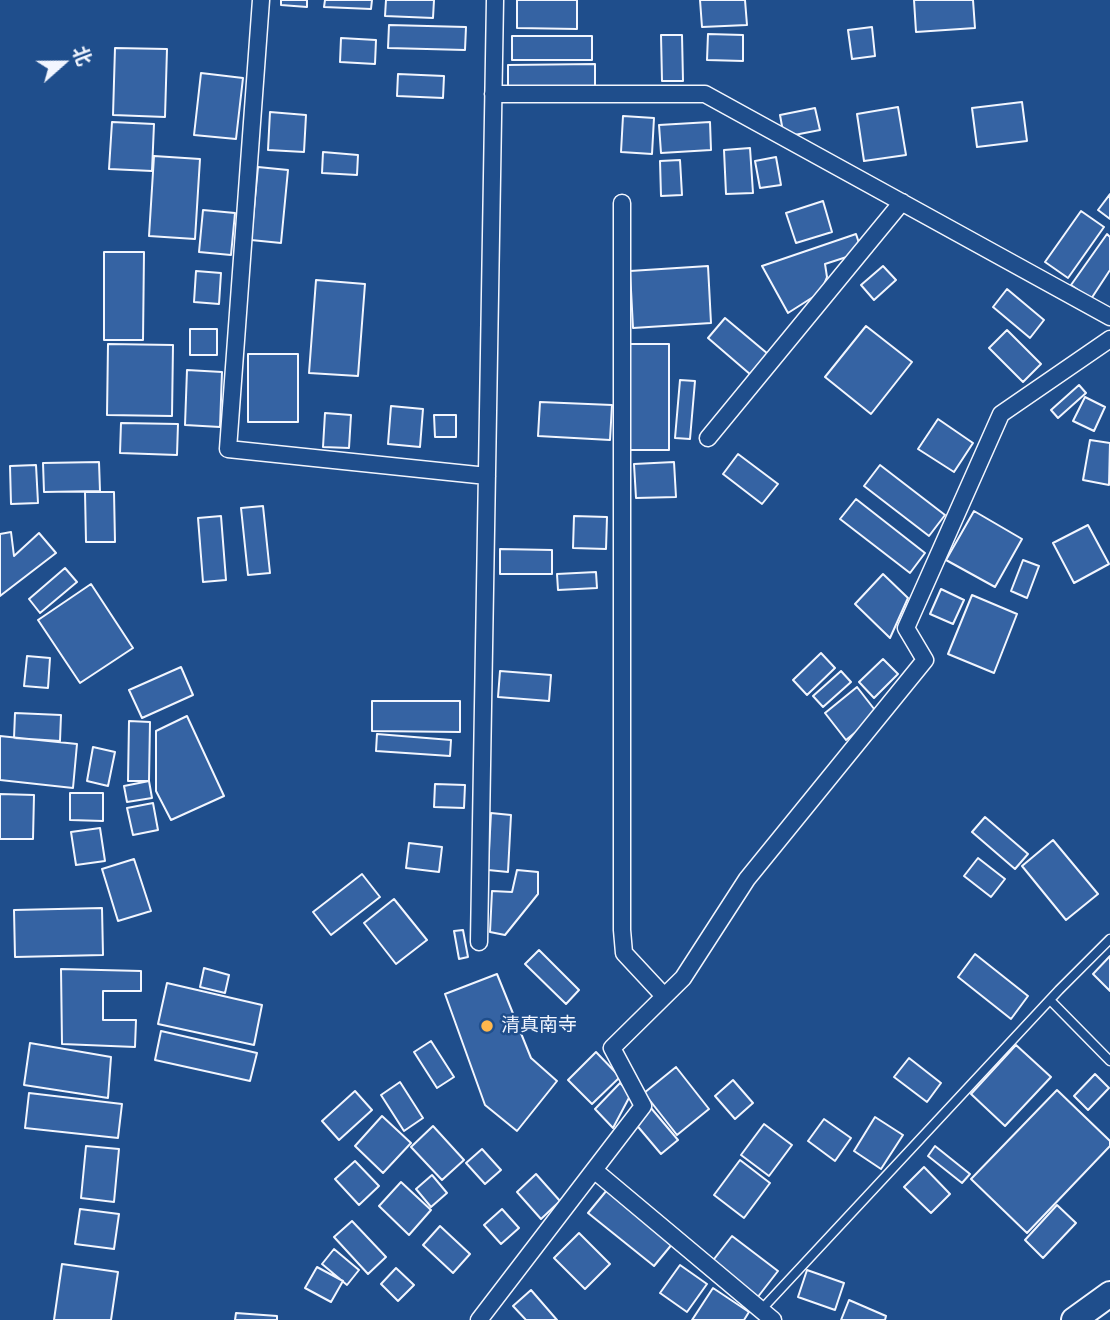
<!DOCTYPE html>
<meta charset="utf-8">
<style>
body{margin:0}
#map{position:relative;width:1110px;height:1320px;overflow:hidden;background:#1f4e8c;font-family:"DejaVu Sans","Noto Sans SC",sans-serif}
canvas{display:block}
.north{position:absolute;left:28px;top:28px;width:70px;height:70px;-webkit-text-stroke:5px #1f4e8c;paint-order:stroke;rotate:69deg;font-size:19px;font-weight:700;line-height:28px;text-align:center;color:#f2f6ff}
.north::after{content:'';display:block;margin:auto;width:24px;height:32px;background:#f2f6ff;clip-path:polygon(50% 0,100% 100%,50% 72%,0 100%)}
</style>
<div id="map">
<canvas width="1110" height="1320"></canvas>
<div class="north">北</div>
</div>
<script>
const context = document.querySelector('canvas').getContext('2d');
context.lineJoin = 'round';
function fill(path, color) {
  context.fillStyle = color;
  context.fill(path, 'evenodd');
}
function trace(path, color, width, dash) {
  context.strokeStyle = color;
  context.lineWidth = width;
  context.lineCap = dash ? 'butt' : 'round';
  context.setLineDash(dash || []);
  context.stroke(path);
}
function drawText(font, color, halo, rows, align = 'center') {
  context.font = font + ' "DejaVu Sans","Noto Sans SC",sans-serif';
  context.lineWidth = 5;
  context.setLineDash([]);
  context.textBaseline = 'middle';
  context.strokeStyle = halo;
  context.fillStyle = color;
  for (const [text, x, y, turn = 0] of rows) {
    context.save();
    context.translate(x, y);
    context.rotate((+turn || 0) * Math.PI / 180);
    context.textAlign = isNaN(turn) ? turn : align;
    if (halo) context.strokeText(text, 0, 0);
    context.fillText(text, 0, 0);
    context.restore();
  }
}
const building = new Path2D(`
 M281,0H307V7L281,5Z
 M325,0H372L371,9L324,7Z
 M386,0H434L433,18L385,16Z
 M517,0H577V29L517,28Z
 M700,0H745L747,25L702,27Z
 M914,0H973L975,28L916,32Z
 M389,25L466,27L465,50L388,48Z
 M872,27L875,56L852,59L848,30Z
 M708,34L743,35V61L707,60Z
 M661,35H682L683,81H662Z
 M512,36H592V60H512Z
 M341,38L376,40L375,64L340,62Z
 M115,48L167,49L165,117L113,115Z
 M595,64V87H508V65Z
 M201,73L243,78L236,139L194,135Z
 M398,74L444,76L443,98L397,96Z
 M1022,102L1027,141L977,147L972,108Z
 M898,107L906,155L864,161L857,114Z
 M815,108L820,130L784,137L780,115Z
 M270,112L306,115L304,152L268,150Z
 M623,116L654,118L652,154L621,152Z
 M112,122L154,124L152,171L109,169Z
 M710,122L711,150L661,153L659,125Z
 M750,148L753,193L726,194L724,150Z
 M323,152L358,155L357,175L322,173Z
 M154,156L200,159L195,239L149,236Z
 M776,157L781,185L760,188L755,161Z
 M680,160L682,195L661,196L660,161Z
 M258,167L288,170L281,243L251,240Z
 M1110,194V219L1098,210Z
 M823,201L832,232L796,243L786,213Z
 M203,210L235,213L231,255L199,252Z
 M1081,211L1104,227L1068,278L1045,262Z
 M856,234L862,252L825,264L827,277L821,292L788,313L762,266Z
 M1107,234L1110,237V270L1091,299L1071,285Z
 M104,252H144L143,340H104Z
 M708,266L711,323L633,328L630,271Z
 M883,266L896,280L874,300L861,285Z
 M196,271L221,273L219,304L194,302Z
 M316,280L365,284L358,376L309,373Z
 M1007,289L1044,320L1030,338L993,307Z
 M725,318L768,354L751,375L708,338Z
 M866,326L912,362L871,414L825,377Z
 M190,329H217V355H190Z
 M1007,330L1041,364L1023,382L989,348Z
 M108,344L173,345L172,416L107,415Z
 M630,344H669V450H630Z
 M248,354H298V422H248Z
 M187,370L222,372L220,427L185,425Z
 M680,380L695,381L690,439L675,438Z
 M1079,385L1086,393L1058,418L1051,410Z
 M1085,397L1105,407L1094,431L1073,421Z
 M540,402L612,405L610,440L538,436Z
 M391,406L423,409L420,447L388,444Z
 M325,413L351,415L349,448L323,447Z
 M434,415H456V437H435Z
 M938,419L973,443L954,472L918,449Z
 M121,423L178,424L177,455L120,453Z
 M1090,440L1110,443L1109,485L1083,480Z
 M738,454L778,484L762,504L723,474Z
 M99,462L100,491L44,492L43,463Z
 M674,462L676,497L636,498L634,464Z
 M36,465L38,503L11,504L10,466Z
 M880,465L945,515L929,536L864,486Z
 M85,492H114L115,542H86Z
 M856,499L925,553L910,573L840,519Z
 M263,506L270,573L248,575L241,508Z
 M974,511L1022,539L995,587L946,560Z
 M221,516L226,580L203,582L198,518Z
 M574,516L607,517L606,549L573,548Z
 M1088,525L1109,564L1074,583L1053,543Z
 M11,532L14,556L39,533L56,553L0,596V534Z
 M500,549L552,550V574H500Z
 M1023,560L1039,566L1027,598L1011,591Z
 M65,568L77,582L40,613L29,599Z
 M596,572L597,588L558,590L557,574Z
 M883,574L908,598L890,638L855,604Z
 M91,584L133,648L80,683L38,620Z
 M941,589L964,600L953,624L930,614Z
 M972,595L1017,614L994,673L948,654Z
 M821,653L835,668L807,695L793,680Z
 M27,656L50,658L48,688L24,686Z
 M883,659L898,674L874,698L859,682Z
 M181,667L193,695L142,718L129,690Z
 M500,671L551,675L549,701L498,697Z
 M841,671L851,682L823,707L813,696Z
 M857,687L878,714L846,740L825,713Z
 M372,701H460V732L372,731Z
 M15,713L61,715L60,741L14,738Z
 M187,716L224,796L171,820L156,791V731Z
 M129,721L150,722L149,781H128Z
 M377,734L451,740L450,756L376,751Z
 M0,736L77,744L73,788L0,780Z
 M93,747L115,752L108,786L87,781Z
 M149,781L152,798L127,802L124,786Z
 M435,784L465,785L464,808L434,807Z
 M70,793H103V821L70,820Z
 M0,794L34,795L33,839H0Z
 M153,803L158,830L133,835L127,808Z
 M491,813L511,815L508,872L488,870Z
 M985,817L1028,854L1015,869L972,832Z
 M100,828L105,861L76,865L71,832Z
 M1053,840L1098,894L1066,920L1022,866Z
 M409,843L442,847L439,872L406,868Z
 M978,858L1005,879L991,897L964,876Z
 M134,859L151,911L118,921L102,869Z
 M517,870L538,872V894L505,935L490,932L492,891L512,892Z
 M362,874L380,897L331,935L313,912Z
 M394,899L427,940L396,964L364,923Z
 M102,908L103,955L15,957L14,910Z
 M463,930L468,957L459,959L454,931Z
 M539,950L579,990L566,1004L525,964Z
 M975,954L1028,996L1011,1019L958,977Z
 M1110,956V991L1093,974Z
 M204,968L229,975L225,993L200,987Z
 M61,969L141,971V991H103V1020H136L135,1047L62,1044Z
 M497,974L531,1058L557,1081L517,1131L485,1105L445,994Z
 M167,983L262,1005L254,1045L158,1024Z
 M161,1031L257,1053L250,1081L155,1060Z
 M431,1041L454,1077L437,1088L414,1052Z
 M30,1043L111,1057L108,1098L24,1085Z
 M1016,1045L1051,1077L1005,1126L971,1094Z
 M596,1052L620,1077L592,1104L568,1080Z
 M909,1058L941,1083L927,1102L894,1077Z
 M676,1067L709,1109L677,1135L644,1093Z
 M1095,1074L1109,1088L1088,1110L1074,1096Z
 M733,1080L753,1103L735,1119L715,1096Z
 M400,1082L423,1118L404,1131L381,1095Z
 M620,1083L631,1094L613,1128L595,1109Z
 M1057,1090L1110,1141V1146L1027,1233L971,1179Z
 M355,1091L372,1110L339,1140L322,1121Z
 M29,1093L122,1104L118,1138L25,1128Z
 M651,1108L678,1140L661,1154L634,1122Z
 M382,1116L411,1143L383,1173L355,1146Z
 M875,1117L903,1135L881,1169L854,1151Z
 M824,1119L851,1138L835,1161L808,1141Z
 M764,1124L792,1145L769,1176L741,1155Z
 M433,1126L464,1160L442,1180L411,1147Z
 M86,1146L119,1149L114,1202L81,1198Z
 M935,1146L970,1174L962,1183L928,1156Z
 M482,1149L501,1170L485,1184L466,1163Z
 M740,1160L770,1183L744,1218L714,1195Z
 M355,1161L379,1186L359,1205L335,1179Z
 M924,1167L950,1194L931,1213L904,1187Z
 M536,1174L560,1201L541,1219L517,1192Z
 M432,1175L447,1193L431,1207L416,1189Z
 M401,1182L431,1210L409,1235L379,1206Z
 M607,1190L673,1243L654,1266L588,1213Z
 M1057,1205L1076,1223L1043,1258L1025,1240Z
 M80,1209L119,1214L114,1249L75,1244Z
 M502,1209L519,1228L501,1244L484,1225Z
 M352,1221L386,1257L368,1274L334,1237Z
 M440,1226L470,1254L453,1273L423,1245Z
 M579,1233L610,1264L585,1289L554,1258Z
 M732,1236L778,1271L757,1298L711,1263Z
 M334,1249L359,1270L347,1285L322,1264Z
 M62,1264L118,1272L111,1320H54Z
 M680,1265L707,1284L687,1312L660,1293Z
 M317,1267L343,1281L331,1302L305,1288Z
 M396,1268L414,1285L398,1301L381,1284Z
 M807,1270L844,1283L835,1310L798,1297Z
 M713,1288L749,1312L744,1320H692Z
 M531,1290L557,1320H526L513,1306Z
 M849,1300L886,1316L885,1320H841Z
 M236,1313L277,1316V1320H235Z`);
const service = new Path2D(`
 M1050,1000L1110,1061
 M761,1310L1059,990L1110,939`);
const minor = new Path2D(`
 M261,0L228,449L487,476
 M493,94H705L1110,317
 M622,203V930L624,953L664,996
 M708,438L902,202
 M479,942L495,0
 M594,1170L773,1320
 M479,1320L643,1106L612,1048L683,978L747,879L925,660L906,628L1001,414L1110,339`);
const primary = new Path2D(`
 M1074,1320L1110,1294`);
const markers = [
 [487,1026,7,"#ffb74d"]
];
const poiNames = [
 ["清真南寺",501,1026]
];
fill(building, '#3563a3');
trace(building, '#f2f6ff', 2);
trace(service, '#f2f6ff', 11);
trace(minor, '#f2f6ff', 19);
trace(primary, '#f2f6ff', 28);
trace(service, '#1f4e8c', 8);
trace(minor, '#1f4e8c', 16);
trace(primary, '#1f4e8c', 24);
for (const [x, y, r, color] of markers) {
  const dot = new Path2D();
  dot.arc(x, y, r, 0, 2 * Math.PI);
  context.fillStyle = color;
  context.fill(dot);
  trace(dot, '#1f4e8c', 2.5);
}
drawText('19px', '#f2f6ff', '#1f4e8c', poiNames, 'left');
</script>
